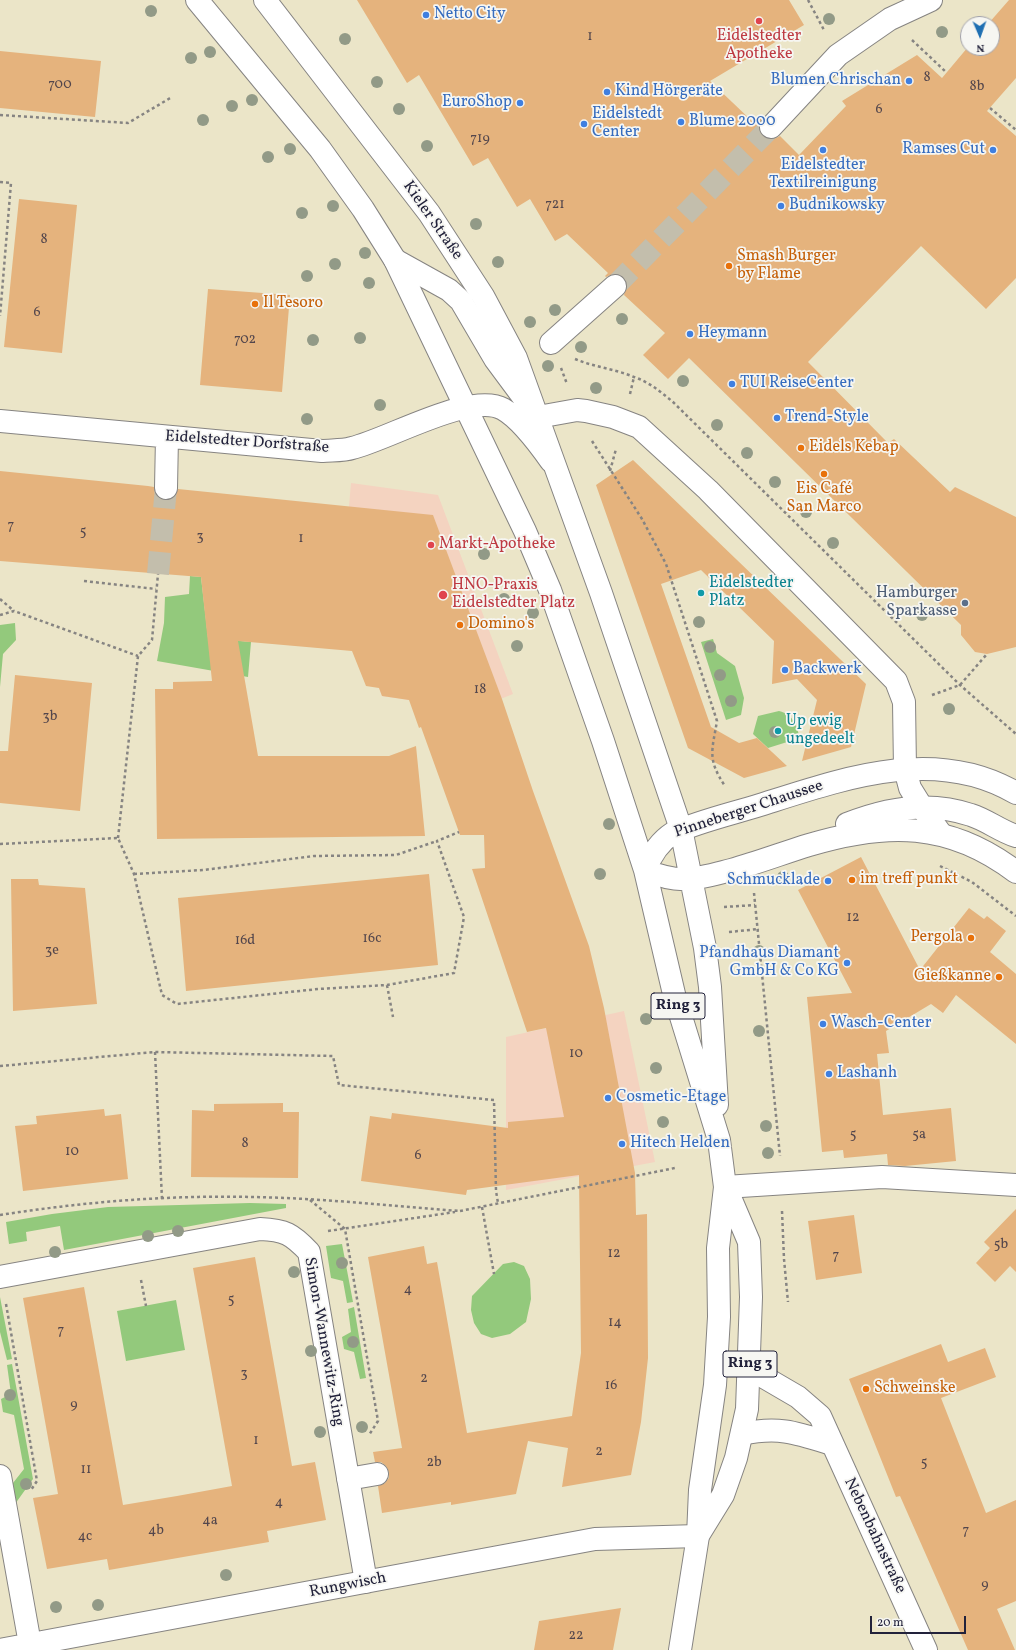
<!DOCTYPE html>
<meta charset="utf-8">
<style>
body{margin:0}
#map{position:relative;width:1016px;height:1650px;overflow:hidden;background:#ebe5c8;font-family:Vollkorn,serif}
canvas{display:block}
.north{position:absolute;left:960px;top:16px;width:40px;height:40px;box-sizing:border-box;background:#f6f6f2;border:1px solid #a1a1a9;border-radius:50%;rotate:178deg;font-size:11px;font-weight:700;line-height:16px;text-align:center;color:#22223b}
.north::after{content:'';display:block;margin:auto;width:14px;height:18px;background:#1f6fb2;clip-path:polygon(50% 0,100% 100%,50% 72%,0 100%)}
.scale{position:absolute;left:870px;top:1616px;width:96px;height:18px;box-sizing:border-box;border:2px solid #22223b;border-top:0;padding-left:5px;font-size:12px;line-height:14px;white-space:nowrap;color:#22223b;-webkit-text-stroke:3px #f6f6f2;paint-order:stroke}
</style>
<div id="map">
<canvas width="1016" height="1650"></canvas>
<div class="north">N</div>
<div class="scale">20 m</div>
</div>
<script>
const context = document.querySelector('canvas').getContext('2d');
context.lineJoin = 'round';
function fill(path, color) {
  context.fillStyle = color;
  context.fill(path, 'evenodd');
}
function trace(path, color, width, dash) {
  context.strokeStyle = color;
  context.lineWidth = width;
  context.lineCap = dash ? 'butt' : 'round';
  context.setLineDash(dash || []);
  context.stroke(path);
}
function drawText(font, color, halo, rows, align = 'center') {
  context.font = font + ' Vollkorn,serif';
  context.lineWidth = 3.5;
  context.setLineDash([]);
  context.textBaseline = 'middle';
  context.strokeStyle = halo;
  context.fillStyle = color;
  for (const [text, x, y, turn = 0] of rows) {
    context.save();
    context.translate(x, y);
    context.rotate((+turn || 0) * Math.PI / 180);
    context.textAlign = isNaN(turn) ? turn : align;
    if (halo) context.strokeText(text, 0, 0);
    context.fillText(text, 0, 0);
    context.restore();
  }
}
const built = new Path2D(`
 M351,483L438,495L513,694L428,728L415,701L382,696L342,588Z
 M624,1011L655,1162L506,1190V1037Z`);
const green = new Path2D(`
 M190,576L201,577L208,638L251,642L248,677L157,661L164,623L165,597L189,594Z
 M15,623L16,640L3,654L0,687V625Z
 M713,639L717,653L735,666L744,698L741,715L726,720L701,642Z
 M779,711C794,715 796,725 800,738L768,748L753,734L758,716Z
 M250,1203L286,1204V1208L64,1250L60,1226L26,1232L27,1241L9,1244L6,1222L52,1214L108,1207Z
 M342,1244L353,1302L347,1303L343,1281L331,1278L326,1246Z
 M514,1262L524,1266L530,1279L531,1299L526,1322L510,1334L492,1338L481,1334L474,1323L471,1310L472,1296L503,1264Z
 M0,1297L12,1359L7,1360L0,1332Z
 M176,1300L185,1350L126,1361L117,1311Z
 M354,1307L366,1378L360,1379L354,1352L344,1349L342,1337L351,1332L348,1309Z
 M12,1364L33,1479L15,1504L13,1483L24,1469L14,1415L3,1412L1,1399L11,1394L7,1365Z`);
const building = new Path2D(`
 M357,0H789L804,25L710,81L754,123L760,117L762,119L759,124V130L763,136L769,139H774L780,136L799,155L846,106L842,101L917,55L942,78L968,47L992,48V24H988L1009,0H1016V78L987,111L1016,136V278L986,309L921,246L808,362L888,443L894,439L950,492L955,487L1016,517V647L987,654L975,652L961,635V625L689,358L668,379L643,355L665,333L624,295L627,284L625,278L619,274H613L606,277L605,276L608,273L567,234L555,241L530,199L517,207L488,158L473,166L419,75L407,83Z
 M0,51L101,61L95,117L0,108Z
 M19,199L77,205L62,353L4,347Z
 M208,289L290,295L282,392L200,385Z
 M633,460L866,684L851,747L802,761L817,700L797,679L772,684L774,641L701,570L661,584L711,727L739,743L757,738L787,766L744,778L688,748L596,485Z
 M0,471L148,486L154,487L155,494L159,498L165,500L172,499L178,489L433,515L502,699L533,791L589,946L604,1008L635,1173L636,1215L647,1214L648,1358L641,1422L631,1475L562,1487L568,1448L528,1441L516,1494L451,1505V1502L382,1513L378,1486L385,1483L389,1478V1472L386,1466L381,1462H375L373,1452L402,1448L368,1257L424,1246L427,1264L437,1262L467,1433L572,1416L581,1353L579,1175L467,1190L466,1195L361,1181L370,1116L391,1119L392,1113L508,1128V1122L564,1117L546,1028L527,1032L472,869L485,868L484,835H460L421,727L419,728L409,700L382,696L379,688L366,686L352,651L238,641L258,756H389L416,746L425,836L157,839L155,689H173V682L212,681L201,577L0,561Z
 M15,675L92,683L80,811L0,803V751H8Z
 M861,857L920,970L969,908L984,919L987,916L1006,931L990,952L1016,974V1044L956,995L943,1013L931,1004L886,1031L889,1053L877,1054L883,1115L951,1108L956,1161L905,1166L888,1165L887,1154L844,1158L843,1150L822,1152L807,997L852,993L798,890Z
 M429,874L438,965L186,991L178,898Z
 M11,879H38L39,885L85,888L97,1004L13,1011Z
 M283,1103V1112H299L298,1178L191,1177L192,1110L214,1111V1104Z
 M104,1109L105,1116L121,1114L128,1179L23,1191L15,1126L37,1124L36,1116Z
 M1016,1209V1272L1010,1266L995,1282L976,1263L990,1248L984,1242Z
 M854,1215L862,1273L816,1280L808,1221Z
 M255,1257L292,1466L315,1462L326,1520L267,1531L269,1542L109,1570L107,1559L47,1569L33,1498L58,1494L23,1298L84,1287L123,1505L177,1496L232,1486L193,1268Z
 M941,1344L948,1362L985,1348L996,1377L941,1398L986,1513L1016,1500V1601L997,1609L1015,1650H968L900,1496L896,1497L849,1379Z
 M621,1608L613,1650H534L539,1621Z`);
const minorTunnel = new Path2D(`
 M615,286L771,127
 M158,574L166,488`);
const path = new Path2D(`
 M808,0L824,30
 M912,40L946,72
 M990,108L1016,130
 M0,115L128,123L172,97
 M0,182L11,183L0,316
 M575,359C594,367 615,369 634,377C649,382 661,392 673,402L960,685L1016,734
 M561,368L567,384
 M630,394L634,377
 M592,441L642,519L666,564L717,721C712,751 707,759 725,786
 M610,471L616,449
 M84,581L156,589
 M0,599L14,611
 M0,615L14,611L138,656
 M932,695L960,685L987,654
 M118,838L138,656L152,640L158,574
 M0,844L118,838L134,874L162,995L177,1004L318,989L387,985L454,973L464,917L437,841L459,832
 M940,866L972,882L1016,916
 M134,874L203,870L314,856L396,855L437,841
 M754,893L780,1156
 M724,907L755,905
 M729,932L759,929
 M387,985L393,1017
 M155,1052L162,1199
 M0,1066L155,1052L333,1056L339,1085L494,1100L496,1191L498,1203
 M310,1200L345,1229L378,1421L369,1435
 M482,1207L494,1274
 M460,1211L675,1168
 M782,1211L784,1259L788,1302
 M0,1215C83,1202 167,1195 251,1197C321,1198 391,1206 460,1211
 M328,1231L455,1212
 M141,1280L146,1306
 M6,1304L37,1481L31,1490`);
const minor = new Path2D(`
 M771,127L838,55L890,19L931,0
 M395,260L449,290L461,301L495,359L538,417L577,410L586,411L613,417L639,427L708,490L896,681L904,702L905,769L910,788L923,809L941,834
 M551,343L615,286
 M0,421L322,451C331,450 343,451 352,448C387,440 471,391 503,409C521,419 539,444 551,461
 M166,488L167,437
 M725,1187L882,1177L1016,1185
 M0,1277L260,1229C285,1230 292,1234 309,1252L366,1582
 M750,1369L798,1397L820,1416L926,1650
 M742,1434C779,1426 797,1433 832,1444
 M0,1476L30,1644
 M348,1479L377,1474
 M0,1650L595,1539L698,1536`);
const major = new Path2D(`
 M197,0L320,149L363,209L395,260L525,531L550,590L603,741L645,870L674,994L719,1140L725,1187L718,1248L719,1317L715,1385L700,1490L698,1536L680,1650
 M265,0L429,213L483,296L516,358L601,593L681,829L705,948L710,987L717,1105
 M847,824C887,808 930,801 971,815C987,820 1000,831 1016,836
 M645,870C651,855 659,842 673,833C700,821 731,814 760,805C842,779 935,745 1016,793
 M645,870C680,885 696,879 731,870C757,863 783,853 809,845C886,822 949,821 1016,872
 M699,1534L723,1495L736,1458L747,1409L751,1297L749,1242L726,1188`);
const trees = [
 [151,11],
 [829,19],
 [942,32],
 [345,39],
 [210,52],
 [191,58],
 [377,82],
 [252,100],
 [232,106],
 [399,109],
 [203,120],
 [427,146],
 [290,149],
 [268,157],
 [333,206],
 [302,213],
 [476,224],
 [365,253],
 [498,262],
 [335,264],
 [307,276],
 [369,283],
 [555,310],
 [622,319],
 [530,322],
 [360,338],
 [313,340],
 [581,347],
 [548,366],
 [683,381],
 [596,388],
 [380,405],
 [307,419],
 [717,425],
 [747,453],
 [775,482],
 [806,512],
 [833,543],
 [484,554],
 [504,599],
 [533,613],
 [922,615],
 [699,622],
 [517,646],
 [710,647],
 [720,675],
 [731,701],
 [949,709],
 [775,732],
 [609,824],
 [600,874],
 [783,877],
 [759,951],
 [646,1019],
 [759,1031],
 [656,1068],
 [663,1122],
 [766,1126],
 [768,1153],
 [178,1231],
 [148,1236],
 [55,1252],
 [342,1263],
 [294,1272],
 [353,1342],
 [311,1351],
 [10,1395],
 [362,1427],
 [320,1432],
 [26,1484],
 [226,1575],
 [98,1605],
 [56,1607]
];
const markers = [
 [426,15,4,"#3f7fe0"],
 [759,21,4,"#e0444e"],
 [909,81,4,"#3f7fe0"],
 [607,92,4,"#3f7fe0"],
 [520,103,4,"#3f7fe0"],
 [681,122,4,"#3f7fe0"],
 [584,124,4,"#3f7fe0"],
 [823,150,4,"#3f7fe0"],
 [993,150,4,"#3f7fe0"],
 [781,206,4,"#3f7fe0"],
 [729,266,4,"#e8710a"],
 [255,304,4,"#e8710a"],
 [690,334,4,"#3f7fe0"],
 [732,384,4,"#3f7fe0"],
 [777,418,4,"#3f7fe0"],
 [801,448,4,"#e8710a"],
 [824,474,4,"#e8710a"],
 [431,545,4,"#e0444e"],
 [701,593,4,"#0f9aa8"],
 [443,595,5,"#e0444e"],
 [965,603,4,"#5c6f8a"],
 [460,625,4,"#e8710a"],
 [785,670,4,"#3f7fe0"],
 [778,731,4,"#0f9aa8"],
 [852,880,4,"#e8710a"],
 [828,881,4,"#3f7fe0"],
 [971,938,4,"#e8710a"],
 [847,963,4,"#3f7fe0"],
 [999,977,4,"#e8710a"],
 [823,1024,4,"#3f7fe0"],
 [829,1074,4,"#3f7fe0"],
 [608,1098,4,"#3f7fe0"],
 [622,1144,4,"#3f7fe0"],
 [866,1389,4,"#e8710a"]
];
const numberNames = [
 ["1",590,37],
 ["8",927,78],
 ["700",60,85],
 ["8b",977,87],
 ["6",879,110],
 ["719",480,139],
 ["721",555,205],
 ["8",44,240],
 ["6",37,313],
 ["702",245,340],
 ["7",11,526],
 ["5",83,532],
 ["3",200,537],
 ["1",301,539],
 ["18",480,690],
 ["3b",50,717],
 ["12",853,918],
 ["16c",372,939],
 ["16d",245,941],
 ["3e",52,951],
 ["10",576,1054],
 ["5",853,1135],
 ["5a",919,1135],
 ["8",245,1144],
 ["10",72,1152],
 ["6",418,1156],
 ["5b",1001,1245],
 ["12",614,1254],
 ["7",836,1256],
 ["4",408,1290],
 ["5",231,1300],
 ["14",615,1323],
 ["7",61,1331],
 ["3",244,1374],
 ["2",424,1379],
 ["16",611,1386],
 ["9",74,1405],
 ["1",256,1441],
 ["2",599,1452],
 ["2b",434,1463],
 ["5",924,1463],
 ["11",86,1470],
 ["4",279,1503],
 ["4a",210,1521],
 ["4b",156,1531],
 ["7",966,1531],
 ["4c",85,1537],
 ["9",985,1585],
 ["22",576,1636]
];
const shields = [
 [678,1006,54],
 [750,1364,54]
];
const shieldNames = [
 ["Ring 3",678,1006],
 ["Ring 3",750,1364]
];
const shopNames = [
 ["Netto City",434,15],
 ["Blumen Chrischan",901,81,"right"],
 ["Kind Hörgeräte",615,92],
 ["EuroShop",512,103,"right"],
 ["Eidelstedt",592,115],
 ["Center",592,133],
 ["Blume 2000",689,122],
 ["Ramses Cut",985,150,"right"],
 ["Eidelstedter",823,166,"center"],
 ["Textilreinigung",823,184,"center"],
 ["Budnikowsky",789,206],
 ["Heymann",698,334],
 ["TUI ReiseCenter",740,384],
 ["Trend-Style",785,418],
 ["Backwerk",793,670],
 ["Schmucklade",820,881,"right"],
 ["Pfandhaus Diamant",839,954,"right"],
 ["GmbH & Co KG",839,972,"right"],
 ["Wasch-Center",831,1024],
 ["Lashanh",837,1074],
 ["Cosmetic-Etage",616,1098],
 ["Hitech Helden",630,1144]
];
const healthNames = [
 ["Eidelstedter",759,37,"center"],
 ["Apotheke",759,55,"center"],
 ["Markt-Apotheke",439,545],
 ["HNO-Praxis",452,586],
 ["Eidelstedter Platz",452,604]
];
const streetNames = [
 ["Kieler Straße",432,221,55],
 ["Eidelstedter Dorfstraße",247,443,4],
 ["Pinneberger Chaussee",749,810,-18],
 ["Simon-Wannewitz-Ring",323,1342,80],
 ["Nebenbahnstraße",874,1536,65],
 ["Rungwisch",348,1586,-11]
];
const foodNames = [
 ["Smash Burger",737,257],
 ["by Flame",737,275],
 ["Il Tesoro",263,304],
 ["Eidels Kebap",809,448],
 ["Eis Café",824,490,"center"],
 ["San Marco",824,508,"center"],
 ["Domino's",468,625],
 ["im treff punkt",860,880],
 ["Pergola",963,938,"right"],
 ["Gießkanne",991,977,"right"],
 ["Schweinske",874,1389]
];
const cultureNames = [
 ["Eidelstedter",709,584],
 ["Platz",709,602],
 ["Up ewig",786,722],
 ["ungedeelt",786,740]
];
const serviceNames = [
 ["Hamburger",957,594],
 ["Sparkasse",957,612]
];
fill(built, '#f4d3c0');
fill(green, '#93c97c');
fill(building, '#e5b37d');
trace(minorTunnel, '#c3beac', 22, [22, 11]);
trace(minor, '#868482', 24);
trace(major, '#868482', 24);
trace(path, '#868482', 2.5, [3, 3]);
trace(minor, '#fff', 22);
trace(major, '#fff', 22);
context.fillStyle = '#929a87';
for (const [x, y] of trees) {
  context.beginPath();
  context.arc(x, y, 6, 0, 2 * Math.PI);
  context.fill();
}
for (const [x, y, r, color] of markers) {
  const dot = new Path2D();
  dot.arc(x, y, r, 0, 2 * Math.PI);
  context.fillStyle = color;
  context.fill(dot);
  trace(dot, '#f6f6f2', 1.5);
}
drawText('14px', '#53464c', null, numberNames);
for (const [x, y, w] of shields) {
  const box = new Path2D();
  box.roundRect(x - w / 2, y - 13, w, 26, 3);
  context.fillStyle = '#f6f6f2';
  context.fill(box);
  trace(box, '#22223b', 1);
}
drawText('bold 15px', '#22223b', null, shieldNames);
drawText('16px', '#366cbe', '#f6f6f2', shopNames, 'left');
drawText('16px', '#be3a42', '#f6f6f2', healthNames, 'left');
drawText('16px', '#22223b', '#f6f6f2', streetNames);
drawText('16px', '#c56008', '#f6f6f2', foodNames, 'left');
drawText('16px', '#0d838f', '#f6f6f2', cultureNames, 'left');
drawText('16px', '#4e5e75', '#f6f6f2', serviceNames, 'right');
</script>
